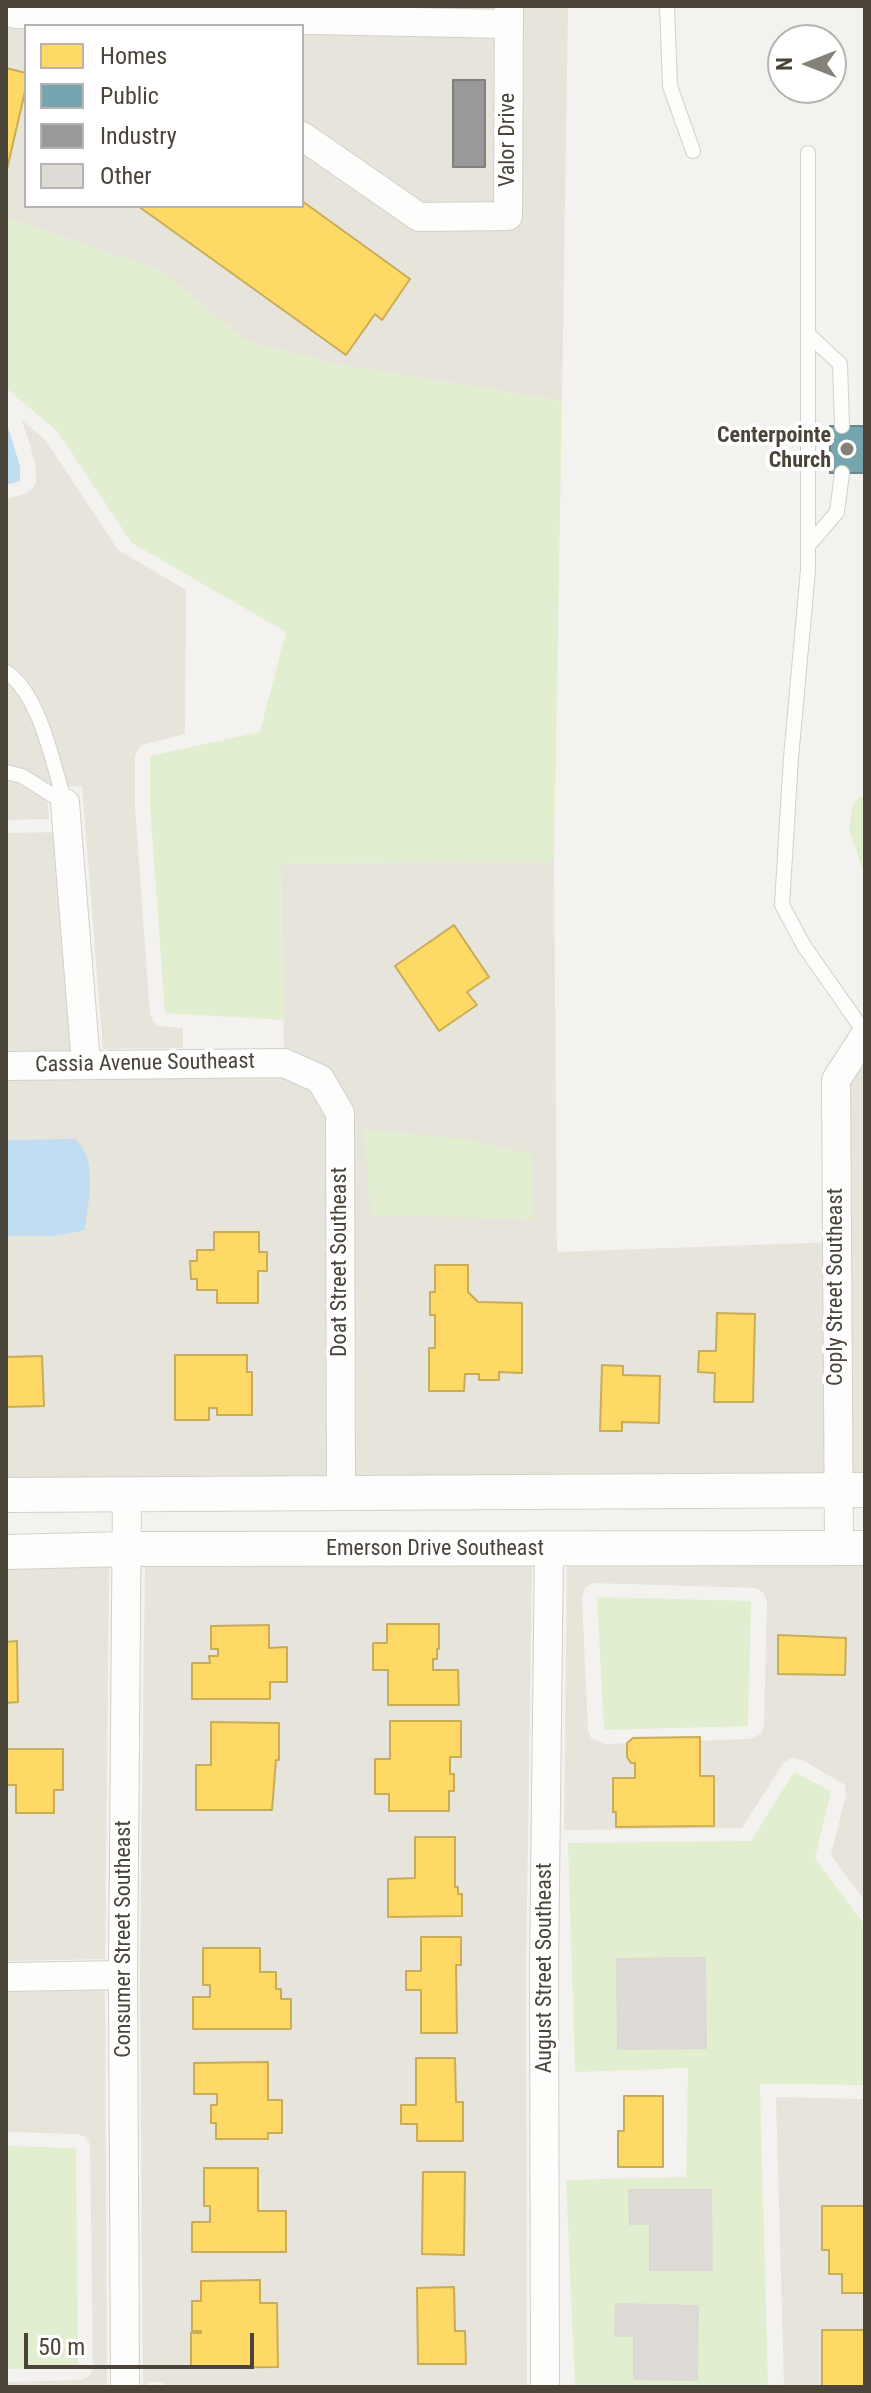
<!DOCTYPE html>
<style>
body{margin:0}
#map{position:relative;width:871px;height:2393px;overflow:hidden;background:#f4f2ee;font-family:"Roboto Condensed",sans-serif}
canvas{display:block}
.frame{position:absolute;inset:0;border:8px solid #4b4439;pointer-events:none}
.legend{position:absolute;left:24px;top:24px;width:280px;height:184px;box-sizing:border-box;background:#fff;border:2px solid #b7b4b0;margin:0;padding:10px 14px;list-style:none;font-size:24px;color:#4b4439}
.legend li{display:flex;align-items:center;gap:16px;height:40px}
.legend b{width:40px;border:2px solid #b7b4b0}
.north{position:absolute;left:767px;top:24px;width:80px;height:80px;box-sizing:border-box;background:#fff;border:2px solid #b7b4b0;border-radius:50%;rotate:270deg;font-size:22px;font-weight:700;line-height:32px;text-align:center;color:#4b4439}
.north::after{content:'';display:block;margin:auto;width:28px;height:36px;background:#868178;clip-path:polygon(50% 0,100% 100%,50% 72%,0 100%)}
.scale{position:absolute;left:24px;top:2333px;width:230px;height:36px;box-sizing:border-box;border:4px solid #4b4439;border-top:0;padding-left:10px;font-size:24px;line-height:28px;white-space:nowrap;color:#4b4439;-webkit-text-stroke:6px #fff;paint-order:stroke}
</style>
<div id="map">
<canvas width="871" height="2393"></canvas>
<div class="frame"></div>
<ul class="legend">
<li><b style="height:22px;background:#ffd966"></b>Homes</li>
<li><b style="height:22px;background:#76a5af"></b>Public</li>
<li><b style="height:22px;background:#999"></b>Industry</li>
<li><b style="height:22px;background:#dedbd6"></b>Other</li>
</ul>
<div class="north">N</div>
<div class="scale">50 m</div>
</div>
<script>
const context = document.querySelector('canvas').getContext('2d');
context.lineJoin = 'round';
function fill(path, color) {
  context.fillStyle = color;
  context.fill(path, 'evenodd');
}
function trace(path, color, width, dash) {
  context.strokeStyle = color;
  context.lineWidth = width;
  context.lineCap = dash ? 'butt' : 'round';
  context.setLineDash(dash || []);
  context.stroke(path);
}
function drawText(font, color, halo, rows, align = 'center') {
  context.font = font + ' "Roboto Condensed",sans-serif';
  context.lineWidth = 8;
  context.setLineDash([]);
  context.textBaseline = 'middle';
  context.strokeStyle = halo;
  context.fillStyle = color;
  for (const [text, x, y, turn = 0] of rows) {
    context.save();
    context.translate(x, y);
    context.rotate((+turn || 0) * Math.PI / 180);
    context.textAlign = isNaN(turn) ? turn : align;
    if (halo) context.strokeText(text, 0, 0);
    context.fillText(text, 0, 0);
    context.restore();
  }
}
const residential = new Path2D(`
 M6,6H568L562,401L340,365L246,341L160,270L6,218ZM26,26H302V206H26Z
 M22,420L46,441L118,550L186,590L185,734L141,745L135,756V807L150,1014L153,1021L159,1026L183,1028V1048L103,1049L82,786L46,788L49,819L6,820V499L25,494L33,489L36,481L35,462Z
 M67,832L86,1064L284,1063L281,864L554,862L557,1252L836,1242V1080L865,1035V1490L6,1495V833Z
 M865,1563V1901L831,1855L846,1794L845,1785L802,1760L792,1758L784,1762L742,1828L564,1830L567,1564ZM593,1583L756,1588L764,1593L767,1601L764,1726L761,1734L749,1739L604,1744L591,1738L588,1730L582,1597L585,1588Z
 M532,1564L526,1970L527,2387H170L160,2382H151L143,2387L140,1974L145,1565Z
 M109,1566L105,1959L6,1961V1568Z
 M105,1990L107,2386L6,2387V2382L82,2380L90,2375L93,2368L90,2144L85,2137L77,2134L6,2132V1992Z
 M776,2097L865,2099V2387H784Z`);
const green = new Path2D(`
 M6,218L160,270L246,341L340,365L562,401L554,862L281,864L283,1020L165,1013L150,806V756L260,732L286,632L132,543L58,432L6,388Z
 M865,794V877L849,829L853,803Z
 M364,1129L462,1139L531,1154L533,1219L371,1215Z
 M597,1597L751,1601L748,1726L604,1730Z
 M794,1772L831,1791L815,1858L865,1925V2085L760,2084L768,2387H575L566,2180L686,2177L688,2068L575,2072L568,1843L751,1841Z
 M6,2146L76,2148L78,2368L6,2369Z`);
const water = new Path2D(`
 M6,421L20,466V481L6,485Z
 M75,1139C99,1159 88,1202 85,1230L54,1236H6V1140Z`);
const homes = new Path2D(`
 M6,68L26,73V87L7,169Z
 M302,201L410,279L382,320L375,314L346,355L138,206H302Z
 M454,925L489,977L467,992L477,1005L439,1031L395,966Z
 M214,1232H259V1252H267V1271H258V1303H217V1290H197V1279H191L190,1261H197V1250H214Z
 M435,1265H468V1292L478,1302L522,1303V1373L499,1372V1380H479V1374H465L464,1391H429V1348H435V1315H430V1292H435Z
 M717,1313L755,1314L753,1402H714L715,1373L698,1372L699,1351H716Z
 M175,1355H247V1372H252V1415H217V1408H209V1420H175Z
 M42,1356L44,1406L6,1407V1357Z
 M602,1365L623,1366V1375L660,1376L659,1423L622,1422V1431H600Z
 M387,1624H439V1649H437V1659H433V1670H458L459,1705H388V1670H373V1643H387Z
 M269,1625V1648L287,1647V1682H270V1699H192V1663H210L209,1656H218V1649H211V1626Z
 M778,1635L846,1638L845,1675L778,1674Z
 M17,1641L18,1702L6,1703V1642Z
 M390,1721H461V1757H450V1774H454V1791H449V1811H389V1794H375V1759H390Z
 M211,1722L279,1723V1760H276L272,1810H196V1765H211Z
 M700,1737V1776H714V1826L616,1827V1812H613V1778H635V1763H631L627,1757V1743L633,1738Z
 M6,1749H63V1790H54V1813H16V1785H6Z
 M415,1837H455V1887H458V1894H462V1916L388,1917V1879L415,1878Z
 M421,1937H461V1965H456L457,2033H421V1990H406V1971H421Z
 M203,1948H260V1972H276V1989H281V1999H291V2029H193V1997H210V1985H203Z
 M416,2058H455L456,2102H463V2141H417V2124H401V2105H416Z
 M268,2062V2100H282V2133H268V2139H216V2123H211V2105H217V2094H194V2063Z
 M624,2096H663V2167H618V2131H624Z
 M204,2168H258V2211H286V2252H192V2222H210V2206H204Z
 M423,2172H465L464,2255L422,2254Z
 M822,2206H865V2293H842V2274H829V2250H822Z
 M260,2280V2303H277L278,2367L191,2368V2333H201V2331H192V2301H201V2281Z
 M454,2287L455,2331H465L466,2364H418L417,2288Z
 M822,2330H865V2387H822Z`);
const public = new Path2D(`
 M830,426H865V473H830Z`);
const industry = new Path2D(`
 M453,80H485V167H453Z`);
const building = new Path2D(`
 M705,1958L706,2048L618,2049L617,1959Z
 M629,2190H711L712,2270H650V2224H630Z
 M616,2304L698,2306L697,2380L634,2379V2336H615Z`);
const service = new Path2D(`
 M667,6L670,86L693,151
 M808,153V570L791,758L782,905L804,946L865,1033
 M809,335L840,364L842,426
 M808,546L837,512L842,473
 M6,672C40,694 53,764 65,803
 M6,772L22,776L65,803`);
const minor = new Path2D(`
 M6,11L15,14L509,24
 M302,136L419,217L508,216L509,6
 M65,803L86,1064
 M6,1066L284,1063L320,1079L340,1113L341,1491
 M839,1547L836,1080L865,1035
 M6,1977L123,1975
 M125,2387L123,1975L127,1492
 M545,2387L544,1970L549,1548`);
const tertiary = new Path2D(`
 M6,1495L865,1490
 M6,1552L128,1549L865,1548`);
const markers = [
 [847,449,8,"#868178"]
];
const streetNames = [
 ["Valor Drive",508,140,-90],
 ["Cassia Avenue Southeast",145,1064,-1],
 ["Doat Street Southeast",340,1262,-90],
 ["Coply Street Southeast",836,1287,-90],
 ["Emerson Drive Southeast",435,1549],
 ["Consumer Street Southeast",124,1939,-90],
 ["August Street Southeast",545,1968,-90]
];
const poiNames = [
 ["Centerpointe",831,436],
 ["Church",831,461]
];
fill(residential, '#e7e4dc');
fill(green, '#e1eecf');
fill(water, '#c0ddf1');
fill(homes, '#ffd966');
trace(homes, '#c9ac58', 2);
fill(public, '#76a5af');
trace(public, '#69888c', 2);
fill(industry, '#999');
trace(industry, '#82807c', 2);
fill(building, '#dedbd6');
trace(building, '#dcd9d4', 2);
trace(service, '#d2d0cb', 16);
trace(minor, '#d2d0cb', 30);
trace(tertiary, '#d2d0cb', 36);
trace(service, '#fdfdfc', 14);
trace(minor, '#fdfdfc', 28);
trace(tertiary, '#fdfdfc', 34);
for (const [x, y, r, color] of markers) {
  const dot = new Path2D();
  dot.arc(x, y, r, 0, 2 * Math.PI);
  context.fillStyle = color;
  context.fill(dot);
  trace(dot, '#fff', 3);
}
drawText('22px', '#4b4439', '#fff', streetNames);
drawText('bold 22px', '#4b4439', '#fff', poiNames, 'right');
</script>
